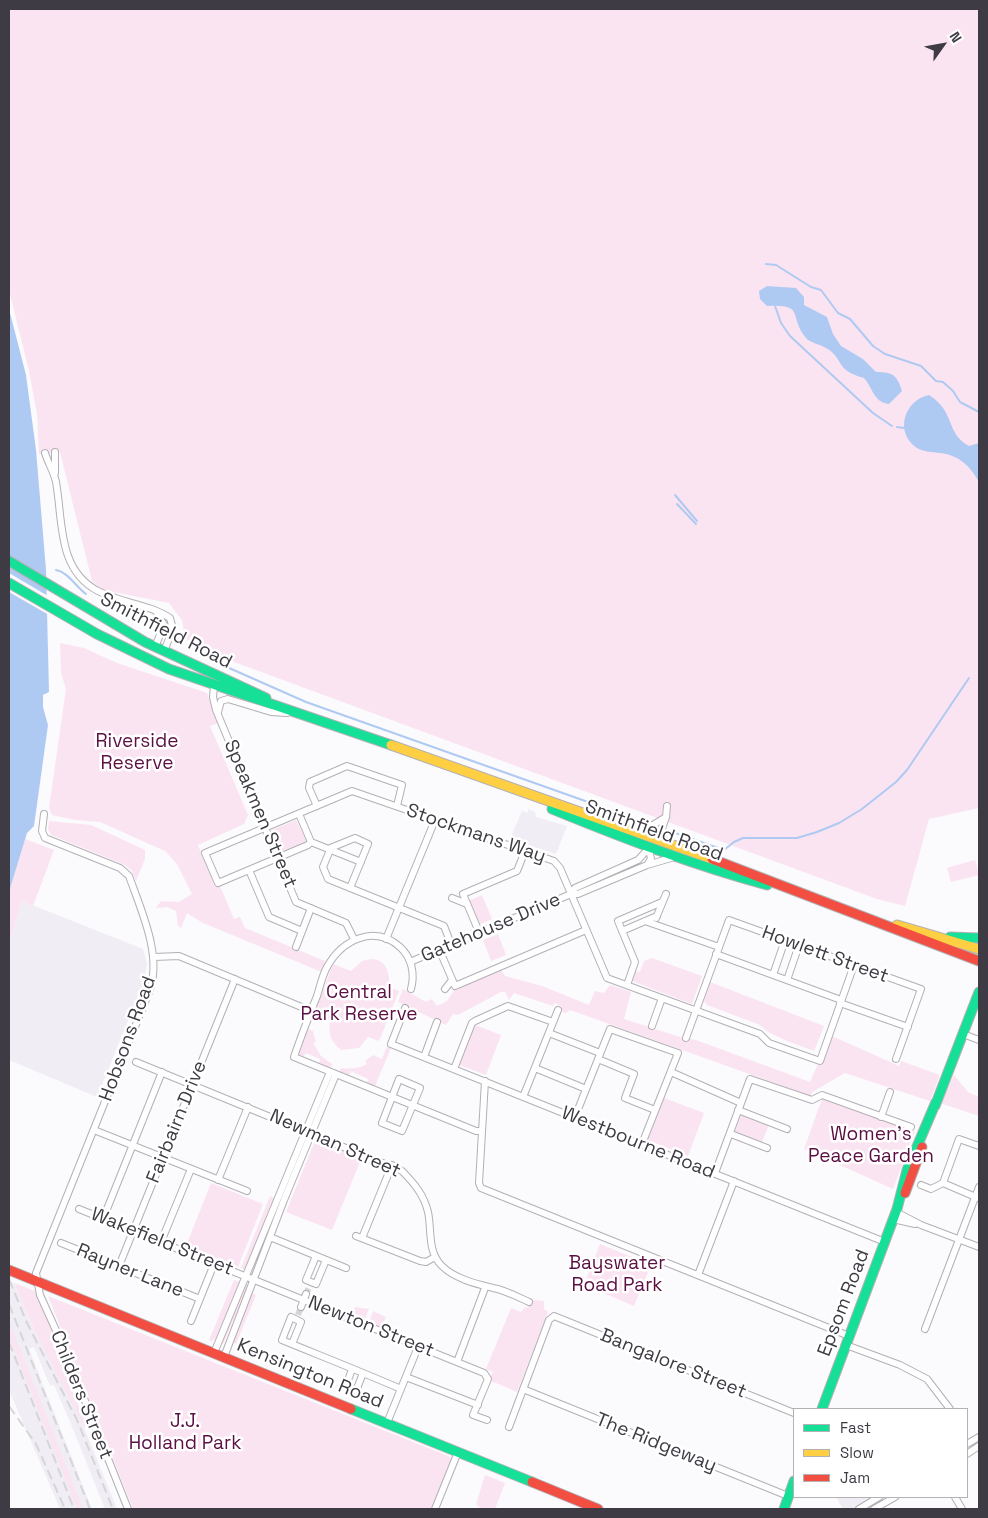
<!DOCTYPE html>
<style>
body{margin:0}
#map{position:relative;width:988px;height:1518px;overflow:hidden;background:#fbfafd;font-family:"Space Grotesk",sans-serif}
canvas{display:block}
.frame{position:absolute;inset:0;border:10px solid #3e3b44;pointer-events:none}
.legend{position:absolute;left:793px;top:1408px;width:175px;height:90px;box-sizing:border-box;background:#fff;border:1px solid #b2b1b4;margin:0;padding:6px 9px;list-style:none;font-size:15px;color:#3e3b44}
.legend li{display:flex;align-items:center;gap:10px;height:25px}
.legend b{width:25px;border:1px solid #b2b1b4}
.north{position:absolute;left:918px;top:20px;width:50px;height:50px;-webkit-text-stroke:4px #fff;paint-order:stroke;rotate:58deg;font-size:14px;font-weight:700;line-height:20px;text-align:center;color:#3e3b44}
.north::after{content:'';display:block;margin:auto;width:18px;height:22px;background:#3e3b44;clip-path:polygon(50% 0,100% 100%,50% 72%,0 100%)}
</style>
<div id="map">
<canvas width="988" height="1518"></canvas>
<div class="frame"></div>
<ul class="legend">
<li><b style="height:6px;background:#16e098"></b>Fast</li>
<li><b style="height:6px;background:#ffcf43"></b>Slow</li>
<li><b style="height:6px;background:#f24e42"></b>Jam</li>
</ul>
<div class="north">N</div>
</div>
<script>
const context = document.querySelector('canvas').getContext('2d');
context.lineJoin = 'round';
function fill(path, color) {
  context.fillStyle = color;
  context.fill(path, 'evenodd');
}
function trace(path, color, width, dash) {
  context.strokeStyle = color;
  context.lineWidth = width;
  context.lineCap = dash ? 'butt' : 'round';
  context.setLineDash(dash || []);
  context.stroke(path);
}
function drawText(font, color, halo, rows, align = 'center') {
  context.font = font + ' "Space Grotesk",sans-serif';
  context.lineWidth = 5;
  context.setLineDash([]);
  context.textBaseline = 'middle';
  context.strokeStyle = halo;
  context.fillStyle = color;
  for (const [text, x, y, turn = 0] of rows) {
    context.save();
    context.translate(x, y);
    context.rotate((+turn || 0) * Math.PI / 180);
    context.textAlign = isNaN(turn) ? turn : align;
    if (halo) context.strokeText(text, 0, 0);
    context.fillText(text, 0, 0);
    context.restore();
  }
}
const built = new Path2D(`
 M528,809L535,812L536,817L567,826L556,854L510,839L522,811L528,813Z
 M22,901L143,949L147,964L144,981L97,1097L9,1060V943Z
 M9,1281L14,1283L37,1336L78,1413L117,1509H105L71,1424L54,1385L50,1386L34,1347L29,1349L92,1509H60L9,1390Z
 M836,1497H873L852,1509H843Z`);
const green = new Path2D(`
 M9,9H979V808L929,819L905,906L877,899L207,652L185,638L182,620L169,603L103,590L92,581L60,452L39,454L37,414L29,371L9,290Z
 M60,643L84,648L117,663L207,693L218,723L210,726L248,815L244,824L198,845L215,887L220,886L234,919L240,917L245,928L325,961L322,972L203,923L187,913L181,928L178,926L176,911L167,907L156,908L161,901L179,902L192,894L177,864L165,851L100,822L75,820L52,815L49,808L66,689L61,673Z
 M296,820L307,842L282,853L272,830Z
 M49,821L91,825L145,850V859L136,881L132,871L125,865L51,835L48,829Z
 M25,839L54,850L33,906L22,901L9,943V892Z
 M975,860L979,875L951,882L947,868Z
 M482,895L492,919L478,925L468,901Z
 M498,934L506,955L491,961L483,940Z
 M652,958L702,976L692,1004L632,981L635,971L640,972L644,961Z
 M372,959C387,960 390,974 389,987L399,991L379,1041L368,1037L359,1048L341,1050C331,1041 328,1035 330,1021L314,1014L333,964L351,971L362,961Z
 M501,969L505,976L542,986L589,1005L595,991L604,993L610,985L631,992L624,1019L680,1037L696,1040L810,1082L818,1064L822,1065L832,1036L899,1066L901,1061L940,1075L930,1101L845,1073L812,1092L811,1096L570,1010L566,1013L561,1011L562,1007L555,1003L553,1006L514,993L509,1000L505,992H501L458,1015L453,1014L446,1025L398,1002L403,989L426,1002L432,999L437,1006L447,1001L455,989Z
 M710,982L824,1026L814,1051L787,1041L768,1032L760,1025L707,1005L704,1001Z
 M475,1025L501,1035L486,1075L457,1064L472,1026Z
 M308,1029L313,1031L316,1042L313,1043L321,1056L332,1064L331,1068L319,1063L320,1059L306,1053L303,1057L299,1055Z
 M387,1046L391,1048L375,1086L367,1083L368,1079L351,1071L349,1075L339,1072L341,1068C350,1069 358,1069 367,1064L365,1061L373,1055L382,1059Z
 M954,1075L968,1092L979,1097V1116L940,1103Z
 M664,1098L704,1113L688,1156L648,1140Z
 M822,1099L915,1131L893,1189L804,1149Z
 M741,1115L769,1125L762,1142L735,1132Z
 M315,1141L362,1157L332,1230L286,1212Z
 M211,1183L263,1204L238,1267L186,1246Z
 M270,1196L276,1199L271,1204L245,1270L241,1268Z
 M600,1244L651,1265L634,1306L584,1285Z
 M234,1280L239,1282L216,1338L212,1341L209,1340Z
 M14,1283L35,1291L55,1337L51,1339L87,1426L84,1427L37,1336Z
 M244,1284L248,1286L223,1344L222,1340Z
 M252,1293L256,1295L236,1344L232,1342Z
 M48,1296L453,1458L431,1509H133Z
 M533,1300L544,1301V1309L548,1312L517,1392L489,1380L493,1372L486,1369L511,1308L521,1312L524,1308L529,1307Z
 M355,1307L369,1309L364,1321L351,1315Z
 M373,1311L386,1317L381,1328L369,1323Z
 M9,1321L83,1509H77L9,1336Z
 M485,1475L505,1483L495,1509H481L476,1504Z`);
const water = new Path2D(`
 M767,286L796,288L804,297V305L827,317L833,334L841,346L863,359L876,372C893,372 897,375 902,391L889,404C873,402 873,388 864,378C834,370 845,359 826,348C820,344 810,343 806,338C788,316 806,304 767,306L760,299L759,291Z
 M9,309L26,375L36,450L46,570L49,692L43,695V707L48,725L34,826L27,833L9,892Z
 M929,395C956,412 945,433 969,446L979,443V482C970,466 959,455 940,453C933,452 923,452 917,448C894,433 904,400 929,395Z`);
const pier = new Path2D(`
 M9,573L48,596L49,615L9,592Z`);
const stream = new Path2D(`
 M766,264L776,265L811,287L821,290L838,313L850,319L873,346L885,354L921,366L936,381L943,382L953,391L960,402L979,412
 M775,306L781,323L790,336L873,413L892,426
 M897,427L904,428
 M675,495L697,521
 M677,504L696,524
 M56,570C68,572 76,587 86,594
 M211,660L306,702L636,819
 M675,833L724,850L734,842L743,838H797L817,832L839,823L862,809L896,782L907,770L969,678`);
const streetTunnel = new Path2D(`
 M306,1294L310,1285
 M298,1315L301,1307`);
const street = new Path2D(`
 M55,452V473
 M45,453C48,463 54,472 56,482C63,520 57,570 98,591C121,603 149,604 170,618L173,629L164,651
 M155,647L164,625L157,613
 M214,686L213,697L216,710L296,902L346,923L354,939
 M218,712L221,701L228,699L271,712L287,713
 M317,806L309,788L310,782L347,766L402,785L397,806
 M44,814L42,831L45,838L120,868L129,876C141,910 163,957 149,992L36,1273L40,1295L64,1348L128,1509
 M299,814L311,842L308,845L218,883L205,853L352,791L554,861L560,868L607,978L760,1034L769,1043L820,1061L854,965
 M629,825H653L666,817
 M658,840L666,817L667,806
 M311,842L361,862
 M328,849L355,838L368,844L350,888
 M330,850L323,867L328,879L444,926L451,944
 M647,865L671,858
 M249,870L269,917L302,931
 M571,894L575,888L638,860L649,848
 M452,898L467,904
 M656,918L666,894
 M645,921L719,947
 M622,931L657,916
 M479,932L463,894L517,871L525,851
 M386,939L435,820
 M296,947L311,908
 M439,949L455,986L586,930
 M716,954L841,1000
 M154,957L179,956L311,1011
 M410,962L571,894H578L647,865L651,859L649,848
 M773,975L785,940
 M787,980L799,945
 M627,985L635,962L618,921L662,902
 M411,989C415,974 412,958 400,947C374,924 342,940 327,967C322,976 320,987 317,996C309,1016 301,1036 294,1057L476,1131H482
 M445,989L452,980
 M840,1003L908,1027
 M405,1008L391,1044L885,1242
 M652,1026L662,998
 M549,1033L600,1053
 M963,1034L979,1040
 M686,1038L729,920L921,989L896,1059
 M424,1057L437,1022
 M598,1059L634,1074L625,1098L655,1110
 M136,1062L402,1171C414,1183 424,1195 428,1212C432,1231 427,1251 442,1266C455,1279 477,1284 493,1288C505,1290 518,1297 529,1302
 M535,1068L586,1089
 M454,1069L472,1023L475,1021L508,1006L553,1022
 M671,1072L741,1103
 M399,1079L420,1088L402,1131L382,1123Z
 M485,1081L479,1183L481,1188L849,1336
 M523,1097L558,1010
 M738,1110L787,1129
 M575,1117L610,1029L678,1053L642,1144
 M881,1117L890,1092
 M94,1130L247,1191
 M731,1134L767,1148
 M715,1173L750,1079L812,1100L822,1095L911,1127
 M218,1180L248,1107
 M943,1183L959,1139L979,1146
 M943,1183L978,1198
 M921,1185L931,1189L943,1183
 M79,1209L484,1373L488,1379L473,1415L487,1420
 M896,1212L921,1225L979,1247
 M103,1219L162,1072
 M893,1219L915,1224
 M356,1236L420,1261L426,1262L435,1257
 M270,1237L346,1268
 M362,1238L392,1165
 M161,1242L191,1169
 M61,1243L200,1299
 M316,1256L306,1280L316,1284L326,1260
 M119,1266L235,979
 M698,1275L734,1181
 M301,1307L306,1294
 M191,1321L214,1264
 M925,1329L979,1187
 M292,1344L301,1322L291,1317L282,1340C321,1356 362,1372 401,1389
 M846,1345L900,1365L927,1379L950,1409
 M214,1353L330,1072
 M224,1357L284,1200L336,1074
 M457,1362L485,1288
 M352,1369L346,1386L356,1391L363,1373
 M406,1377L478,1405
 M523,1389L788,1496
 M387,1423L418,1347
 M509,1427L549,1320L554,1316L794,1413
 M967,1444L979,1437
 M967,1454L979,1446
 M955,1497L962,1509
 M435,1509L458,1452
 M859,1509L879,1497
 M874,1509L895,1497`);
const fast = new Path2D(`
 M9,561L145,642L266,698
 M9,583L97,634L169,669L391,745
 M552,809C623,838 693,865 767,885
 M950,937L979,938
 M935,1106L979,992
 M351,1409L532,1482
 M822,1409L897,1209L907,1170L936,1102
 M784,1509L794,1481`);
const slow = new Path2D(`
 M391,745L712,859
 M897,925L979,949`);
const jam = new Path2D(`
 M712,859L979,961
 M905,1193L922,1147
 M9,1270L351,1409
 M532,1482L598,1509`);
const rail = new Path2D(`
 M9,1279L27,1323L77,1420L113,1509
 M9,1304L90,1509
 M9,1342L74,1509
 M9,1406L36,1444L65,1509`);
const streetNames = [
 ["Smithfield Road",166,631,27],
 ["Speakmen Street",260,814,67],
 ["Smithfield Road",654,831,20],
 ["Stockmans Way",476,834,19],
 ["Gatehouse Drive",491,928,-23],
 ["Howlett Street",825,955,20],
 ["Hobsons Road",128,1039,-70],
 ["Fairbairn Drive",177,1122,-68],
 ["Westbourne Road",638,1143,22],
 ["Newman Street",335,1144,24],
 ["Wakefield Street",162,1242,22],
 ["Rayner Lane",130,1271,22],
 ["Epsom Road",844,1303,-69],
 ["Newton Street",371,1327,22],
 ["Bangalore Street",673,1364,22],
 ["Kensington Road",310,1374,22],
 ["Childers Street",81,1395,68],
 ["The Ridgeway",656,1443,22]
];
const parkNames = [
 ["Riverside",137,742],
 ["Reserve",137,764],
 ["Central",359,993],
 ["Park Reserve",359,1015],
 ["Women's",871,1135],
 ["Peace Garden",871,1157],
 ["Bayswater",617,1264],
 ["Road Park",617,1286],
 ["J.J.",185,1422],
 ["Holland Park",185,1444]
];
fill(built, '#f0edf5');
fill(green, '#fbe4f1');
fill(water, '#afcaf2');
fill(pier, '#fbfafd');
trace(stream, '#afcaf2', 2);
trace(streetTunnel, '#d5d4d8', 6, [6, 3]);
trace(street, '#b2b0b5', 8);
trace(fast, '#b2b0b5', 11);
trace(slow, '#b2b0b5', 11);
trace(jam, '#b2b0b5', 11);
trace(street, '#fefeff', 6);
trace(fast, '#16e098', 9);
trace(slow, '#ffcf43', 9);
trace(jam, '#f24e42', 9);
trace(rail, '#d6d5d7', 2, [10, 5]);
drawText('19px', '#3e3b44', '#fff', streetNames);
drawText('19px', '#5b0f43', '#fff', parkNames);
</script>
